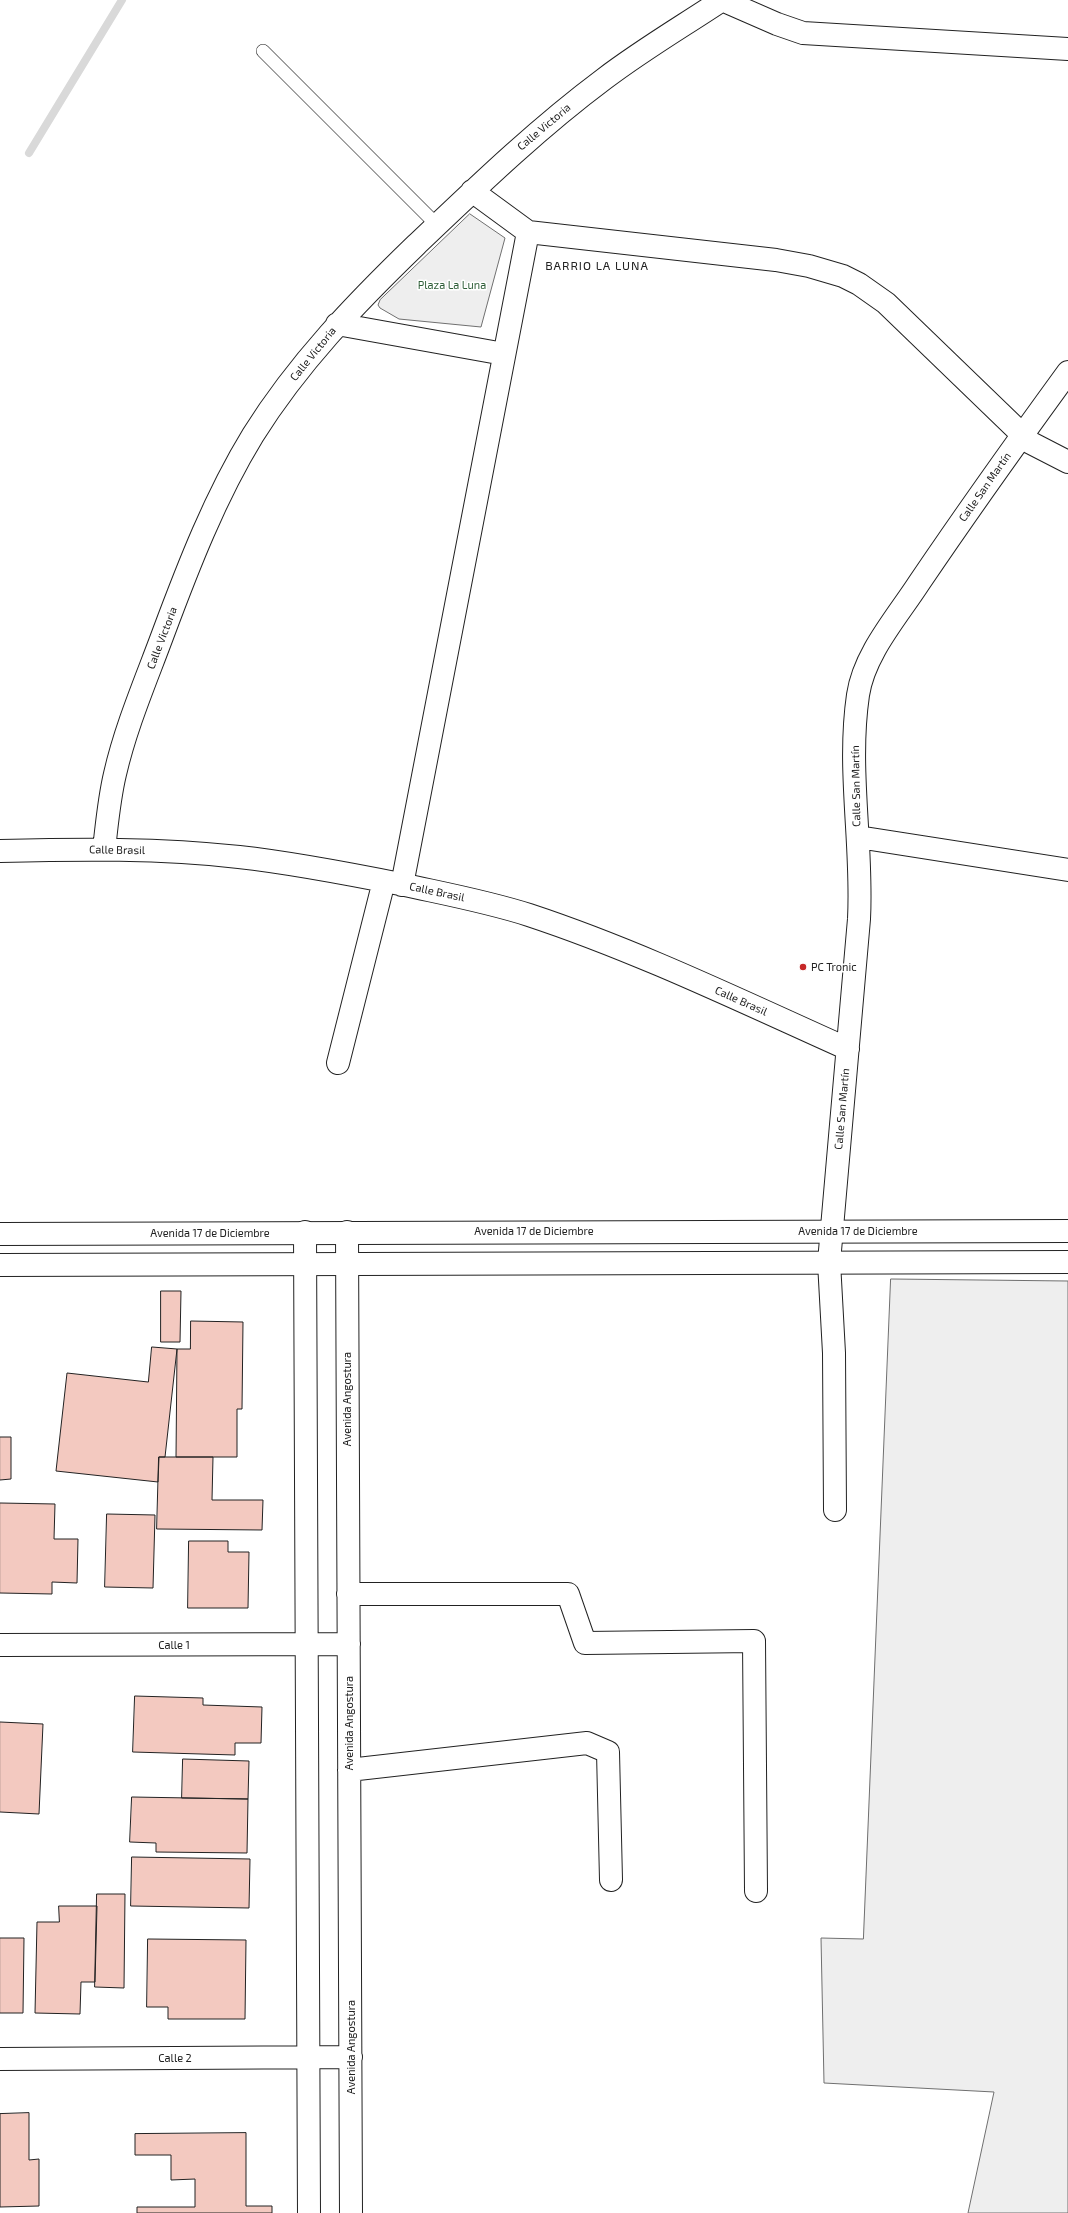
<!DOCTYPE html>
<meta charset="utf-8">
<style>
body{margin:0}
canvas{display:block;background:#fff}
</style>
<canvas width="1068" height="2213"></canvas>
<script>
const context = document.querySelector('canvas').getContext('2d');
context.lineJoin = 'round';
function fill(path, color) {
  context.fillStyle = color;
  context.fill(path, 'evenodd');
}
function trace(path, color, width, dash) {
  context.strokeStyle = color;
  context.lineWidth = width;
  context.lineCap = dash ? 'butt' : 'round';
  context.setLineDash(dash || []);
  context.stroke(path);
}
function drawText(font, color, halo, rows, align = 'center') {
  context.font = font + ' "Exo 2",sans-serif';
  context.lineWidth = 3;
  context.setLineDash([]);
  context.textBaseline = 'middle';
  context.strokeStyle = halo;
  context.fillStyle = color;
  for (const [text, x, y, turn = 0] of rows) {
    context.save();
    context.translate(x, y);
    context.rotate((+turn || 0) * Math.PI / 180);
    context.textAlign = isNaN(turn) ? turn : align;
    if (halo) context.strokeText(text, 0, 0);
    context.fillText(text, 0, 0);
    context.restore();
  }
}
const green = new Path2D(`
 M470,214L505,238L481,327L399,319L380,308L378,305L380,300Z
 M891,1279L1068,1281V2213H968L994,2092L824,2083L821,1938L863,1939Z`);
const stream = new Path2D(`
 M29,153L122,0`);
const building = new Path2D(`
 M161,1291H181L180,1342H161Z
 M191,1321L243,1322L242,1409H237V1457H176L177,1349H190Z
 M152,1347L177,1349L165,1457H159L158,1482L56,1471L67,1373L148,1382Z
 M0,1437H11V1479L0,1480Z
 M159,1457H213L212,1500H263L262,1530L157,1529Z
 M0,1503L55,1504L54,1539H78L77,1583L52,1582V1594L0,1593Z
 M107,1514L155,1515L153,1588L105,1587Z
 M189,1541H228V1552H249L248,1608H188Z
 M135,1696L203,1698V1705L262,1707L261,1743H235V1755L133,1752Z
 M0,1722L43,1724L39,1814L0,1812Z
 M183,1759L249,1761L248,1799L182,1798Z
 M132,1797L248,1799L247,1853L156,1852V1843L130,1842Z
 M132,1857L250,1859L249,1908L131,1906Z
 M97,1894H125L124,1988L95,1987Z
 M59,1906H97L95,1982H81L80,2014L35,2013L37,1922H59Z
 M0,1938H24L23,2013H0Z
 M148,1939L246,1940L245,2019H168V2007H147Z
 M29,2113V2160L39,2159V2206L0,2207V2114Z
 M246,2133V2206H272V2213H137V2207H195V2179L171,2180V2155H135V2134Z`);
const service = new Path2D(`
 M263,51L437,225`);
const minor = new Path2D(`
 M722,0L777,24L803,33L1068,49
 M472,191L528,232L776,260L809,266L843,276L859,284L886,303L1031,443L1068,462
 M337,324L504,354
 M858,837L1068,870
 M104,849C107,824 109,799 115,774C126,726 146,680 163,634C188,567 215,497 253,435C298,363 355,304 416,245C477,187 537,129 604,79C642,50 683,26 722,0
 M0,851C80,849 159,848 239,857C294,863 350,874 405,885C446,894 489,902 529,915C638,951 743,1002 848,1049
 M402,885L528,232
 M338,1063L384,881
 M305,1232L309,2213
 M347,1232L351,2213
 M835,1510L834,1353L829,1262L859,919C863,845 847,770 858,695C864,654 897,617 919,583C967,512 1017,442 1068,372
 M348,1594H568L585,1643L754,1641L756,1891
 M0,1645L349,1644
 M349,1770L587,1743L608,1752L611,1880
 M0,2059L351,2057`);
const tertiary = new Path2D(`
 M0,1234L1068,1231
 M0,1265L1068,1262`);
const markers = [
 [803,967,4,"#c62828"]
];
const streetNames = [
 ["Calle Victoria",544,127,-40],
 ["Calle Victoria",313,354,-51],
 ["Calle San Martín",985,487,-55],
 ["Calle Victoria",162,638,-69],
 ["Calle San Martín",856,786,-91],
 ["Calle Brasil",117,850,1],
 ["Calle Brasil",437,892,12],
 ["Calle Brasil",741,1001,24],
 ["Calle San Martín",842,1109,-85],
 ["Avenida 17 de Diciembre",534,1231],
 ["Avenida 17 de Diciembre",858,1231],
 ["Avenida 17 de Diciembre",210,1233],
 ["Avenida Angostura",347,1399,-90],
 ["Calle 1",174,1645],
 ["Avenida Angostura",349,1723,-90],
 ["Avenida Angostura",351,2047,-90],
 ["Calle 2",175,2058]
];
const parkNames = [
 ["Plaza La Luna",452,285]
];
const poiNames = [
 ["PC Tronic",811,967]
];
const neighbourhoodNames = [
 ["BARRIO LA LUNA",597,266]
];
fill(green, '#eee');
trace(green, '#6f6f6f', 1);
trace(stream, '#d9d9d9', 8);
fill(building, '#f3c9c0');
trace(building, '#222', 1);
trace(service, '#222', 14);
trace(minor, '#222', 24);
trace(tertiary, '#222', 24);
trace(service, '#fff', 13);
trace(minor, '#fff', 22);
trace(tertiary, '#fff', 22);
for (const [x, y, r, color] of markers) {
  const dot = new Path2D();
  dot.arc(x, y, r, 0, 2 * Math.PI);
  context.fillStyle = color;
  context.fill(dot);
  trace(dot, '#fff', 1.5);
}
drawText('11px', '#222', '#fff', streetNames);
drawText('11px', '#2f5e38', '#fff', parkNames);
drawText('11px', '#222', '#fff', poiNames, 'left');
context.letterSpacing = '1px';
drawText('12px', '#222', '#fff', neighbourhoodNames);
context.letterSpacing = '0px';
</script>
